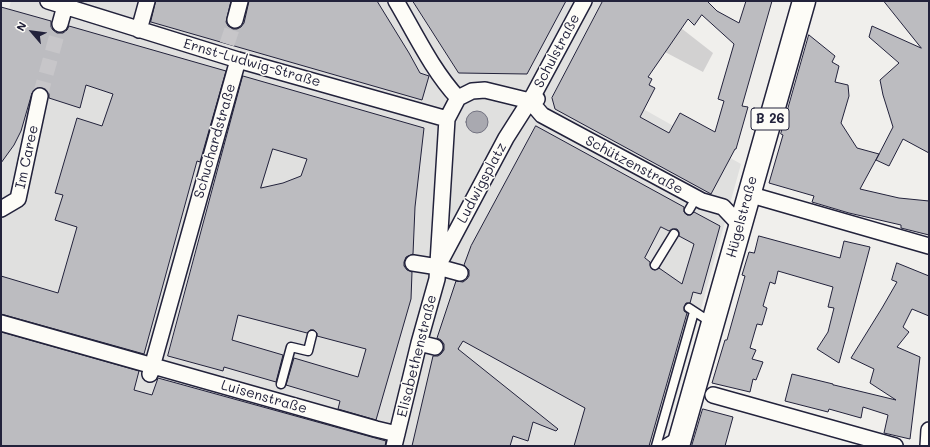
<!DOCTYPE html>
<meta charset="utf-8">
<style>
body{margin:0}
#map{position:relative;width:930px;height:447px;overflow:hidden;background:#f0efec;font-family:Mali,sans-serif}
canvas{display:block}
.frame{position:absolute;inset:0;border:2px solid #22223b;pointer-events:none}
.north{position:absolute;left:12px;top:12px;width:40px;height:40px;-webkit-text-stroke:3px #fdfcf7;paint-order:stroke;rotate:298deg;font-size:11px;font-weight:700;line-height:16px;text-align:center;color:#22223b}
.north::after{content:'';display:block;margin:auto;width:14px;height:18px;background:#22223b;clip-path:polygon(50% 0,100% 100%,50% 72%,0 100%)}
</style>
<div id="map">
<canvas width="930" height="447"></canvas>
<div class="frame"></div>
<div class="north">N</div>
</div>
<script>
const context = document.querySelector('canvas').getContext('2d');
context.lineJoin = 'round';
function fill(path, color) {
  context.fillStyle = color;
  context.fill(path, 'evenodd');
}
function trace(path, color, width, dash) {
  context.strokeStyle = color;
  context.lineWidth = width;
  context.lineCap = dash ? 'butt' : 'round';
  context.setLineDash(dash || []);
  context.stroke(path);
}
function drawText(font, color, halo, rows, align = 'center') {
  context.font = font + ' Mali,sans-serif';
  context.lineWidth = 3;
  context.setLineDash([]);
  context.textBaseline = 'middle';
  context.strokeStyle = halo;
  context.fillStyle = color;
  for (const [text, x, y, turn = 0] of rows) {
    context.save();
    context.translate(x, y);
    context.rotate((+turn || 0) * Math.PI / 180);
    context.textAlign = isNaN(turn) ? turn : align;
    if (halo) context.strokeText(text, 0, 0);
    context.fillText(text, 0, 0);
    context.restore();
  }
}
const built = new Path2D(`
 M11,1H650L606,88L741,164L663,446H1V7L9,9Z`);
const green = new Path2D(`
 M681,28L713,53L703,72L665,52Z`);
const water = new Path2D(`
 M466 122a11 11 0 1 1 22 0a11 11 0 1 1-22 0Z`);
const building = new Path2D(`
 M156,1H231L226,22L228,26L233,29H237L241,27L244,23L249,1H377L409,53L420,73L429,76L422,100L151,22Z
 M413,1H566L527,74L459,73Z
 M603,1H707L717,11L739,23L746,1H772L742,106L748,107L736,149H735L711,194L555,109L552,98ZM702,15L734,44L718,99L724,101L715,132L680,113L669,133L640,117L655,88L649,85L652,79L648,77L688,19L694,25Z
 M884,1H929V153L903,139L889,166L876,160L893,127L883,95L880,80L899,63L869,37L872,26L921,48Z
 M1,7L51,21V27L53,30L57,33H63L67,30L69,26L226,71L200,162L197,161L144,354L1,314V276L58,293L77,227L55,220L63,195L55,193L77,118L102,126L113,94L86,85L80,108L49,98V94L46,89L41,87L37,88L32,93L21,131L14,145L1,163Z
 M809,35L835,56L832,62L839,66L835,82L848,85L849,96L841,123L857,148L879,154L860,189L899,198L929,201V235L901,228V225L849,213L812,202L814,196L769,183L783,135L781,134Z
 M243,76L424,128L415,207L413,254L406,257L404,262V266L407,270L412,272L411,299L376,420L338,409L340,401L286,385L294,358L358,377L366,349L317,336V333L314,330H310L307,333L238,315L232,340L283,355L276,382L224,367L223,371L168,356ZM273,149L307,159L301,176L283,183L261,188Z
 M536,126L684,207V212L687,215H691L694,212L720,226L701,294L693,292L690,303H686L684,307V311L687,313L649,446H574L585,408L463,341L458,349L558,429L556,431L533,422L528,441L513,436L510,446H412L433,356H438L441,354L444,350V344L441,340L437,338L456,281L463,282L467,279L469,276V270L464,265L471,246ZM661,227L669,231L672,229H677L679,232V236L694,244L682,284L659,268L655,270L652,269L650,265V262L645,258Z
 M759,236L840,258L844,241L870,247L839,363L817,349L828,332L834,308L828,307L833,287L778,271L775,284L770,282L763,306L767,308L762,325L757,324L750,348L756,350L752,359L763,362L756,380L753,379L750,392L712,383L725,340H727L745,276L742,275L749,252L754,253Z
 M897,263L929,276V316L912,309L903,327L909,332L897,347L920,357L910,439L884,433L888,415L863,407L861,418L829,409L828,412L785,401L792,374L833,384V385H834L896,400L870,383L874,369L851,358L882,308L897,282L892,280Z
 M1,332L139,371L134,390L152,395L158,378L386,441L385,446H1Z
 M703,409L733,417L725,446H692Z`);
const streetTunnel = new Path2D(`
 M227,44L235,20
 M40,96L60,24`);
const lane = new Path2D(`
 M689,210L696,198
 M655,265L674,234
 M689,308L712,323
 M281,384L291,347L308,351L312,335
 M656,446L694,312
 M661,446L676,437`);
const street = new Path2D(`
 M48,1L238,60L447,119
 M396,1C415,33 432,70 458,98
 M235,20L240,1
 M60,24L65,6
 M139,30L147,1
 M530,101L542,115L702,201L723,207L740,225
 M748,194L929,246
 M1,209L18,199L40,96
 M440,262L506,138L534,94L584,1
 M413,263L438,267L460,273
 M1,323L376,429L397,434
 M419,343L435,347
 M150,374L238,60
 M713,395L895,446
 M394,446L419,343L437,279L447,119L458,98L472,91L485,90L530,101L537,99
 M928,446L929,430`);
const primary = new Path2D(`
 M678,446L804,1`);
const shields = [
 [770,119,38]
];
const shieldNames = [
 ["B 26",770,119]
];
const streetNames = [
 ["Schulstraße",557,51,-62],
 ["Ernst-Ludwig-Straße",252,63,16],
 ["Schuchardstraße",215,141,-74],
 ["Im Caree",27,157,-78],
 ["Schützenstraße",634,165,28],
 ["Ludwigsplatz",482,183,-62],
 ["Hügelstraße",742,217,-75],
 ["Elisabethenstraße",417,356,-76],
 ["Luisenstraße",264,397,16]
];
fill(built, '#e0e0df');
fill(green, '#d2d1d1');
fill(water, '#a9a9b0');
trace(water, '#737381', 1);
fill(building, '#bcbcc0');
trace(building, '#22223b', 1);
trace(streetTunnel, '#c7c6c9', 15, [15, 8]);
trace(lane, '#22223b', 11);
trace(street, '#22223b', 18);
trace(primary, '#22223b', 25);
trace(lane, '#fdfcf7', 8);
trace(street, '#fdfcf7', 15);
trace(primary, '#fdfcf7', 22);
for (const [x, y, w] of shields) {
  const box = new Path2D();
  box.roundRect(x - w / 2, y - 11, w, 22, 3);
  context.fillStyle = '#fdfcf7';
  context.fill(box);
  trace(box, '#22223b', 1);
}
drawText('bold 13px', '#22223b', null, shieldNames);
drawText('14px', '#22223b', '#fdfcf7', streetNames);
</script>
